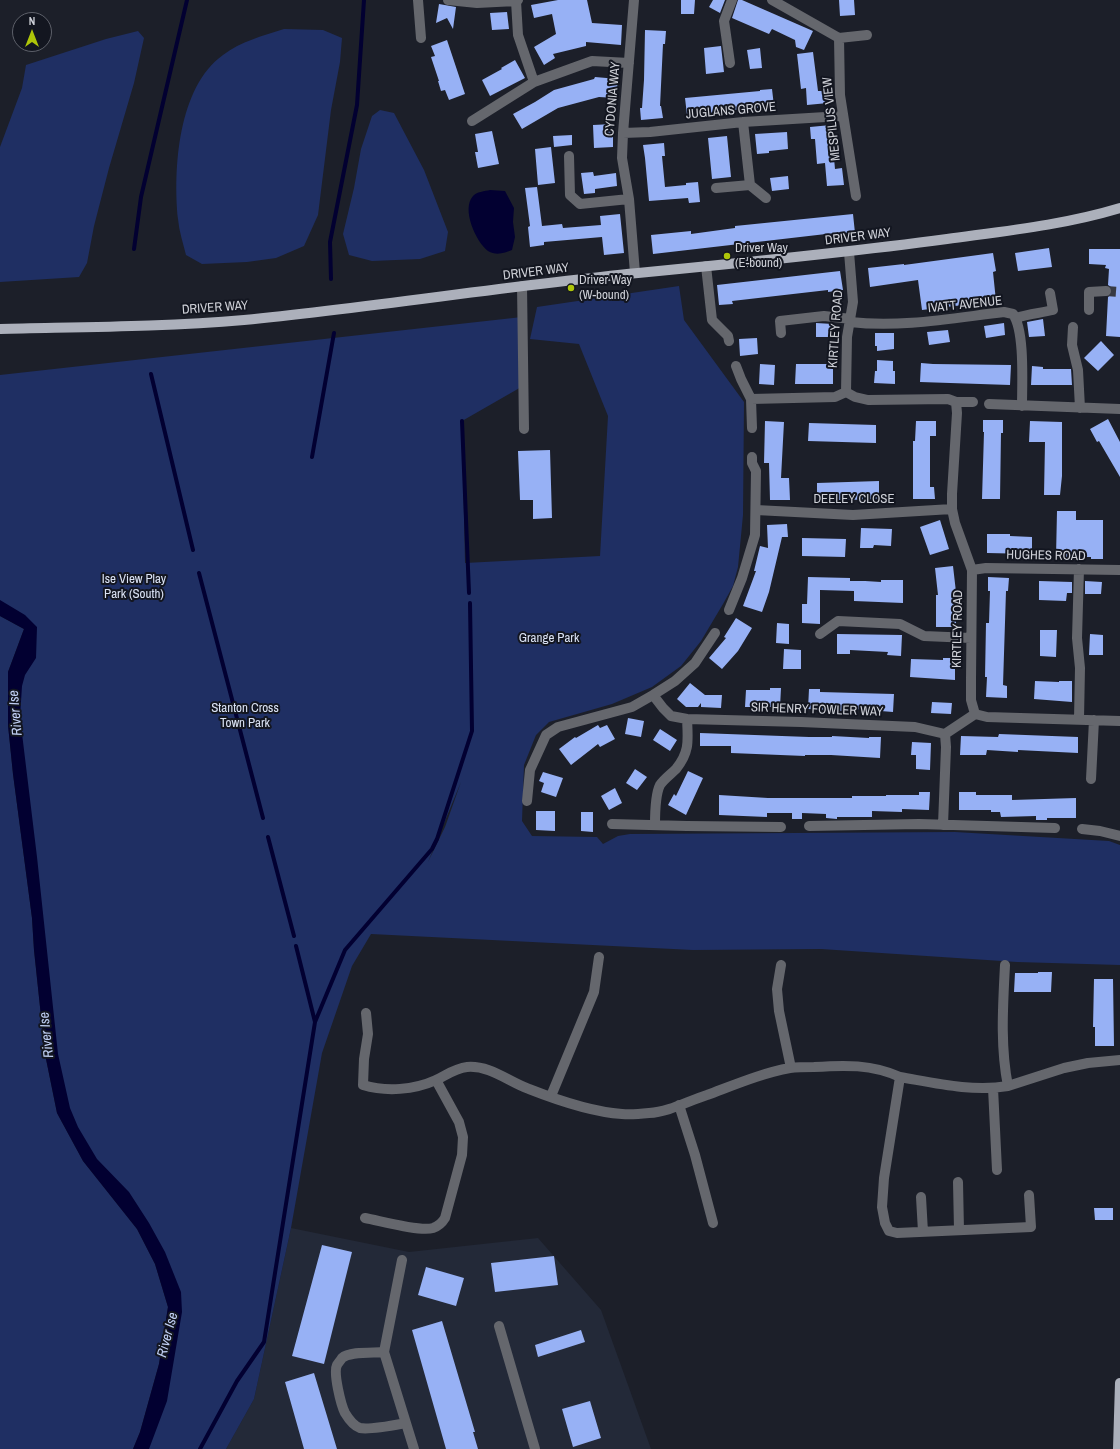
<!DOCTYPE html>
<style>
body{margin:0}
#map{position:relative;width:1120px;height:1449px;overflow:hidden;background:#1c1f29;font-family:"Archivo Narrow",sans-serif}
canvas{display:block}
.north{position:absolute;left:12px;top:12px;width:40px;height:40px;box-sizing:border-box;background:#131620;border:1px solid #5e616a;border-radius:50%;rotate:0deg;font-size:11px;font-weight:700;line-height:16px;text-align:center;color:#cfd1d8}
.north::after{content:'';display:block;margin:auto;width:14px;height:18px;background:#aec509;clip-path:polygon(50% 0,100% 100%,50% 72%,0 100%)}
</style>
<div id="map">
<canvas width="1120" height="1449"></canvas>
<div class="north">N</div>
</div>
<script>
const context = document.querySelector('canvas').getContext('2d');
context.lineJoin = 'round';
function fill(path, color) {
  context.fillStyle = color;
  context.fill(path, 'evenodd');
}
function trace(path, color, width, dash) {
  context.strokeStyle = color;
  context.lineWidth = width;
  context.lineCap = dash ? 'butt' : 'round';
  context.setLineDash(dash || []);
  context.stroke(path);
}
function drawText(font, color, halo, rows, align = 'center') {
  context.font = font + ' "Archivo Narrow",sans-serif';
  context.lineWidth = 4;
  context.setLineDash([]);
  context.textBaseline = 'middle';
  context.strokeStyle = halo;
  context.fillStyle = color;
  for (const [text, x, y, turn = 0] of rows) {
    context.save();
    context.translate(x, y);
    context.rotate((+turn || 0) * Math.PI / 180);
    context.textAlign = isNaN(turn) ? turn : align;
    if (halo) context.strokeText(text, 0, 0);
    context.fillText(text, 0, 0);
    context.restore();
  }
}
const built = new Path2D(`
 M291,1228L409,1252L538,1238L601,1310L651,1449H226L254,1399Z`);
const green = new Path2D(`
 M284,29L323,30L342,38L340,62L331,110L318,215L304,246L276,258L247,262L202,264L186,255C183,243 179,231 178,219C173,169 178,87 223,55C241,41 263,36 284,29Z
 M138,31L144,38L134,83L109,168L94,226L87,263L79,277L0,282V147L22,88L26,65L106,39Z
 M380,110L394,113L424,170L448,232L445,251L420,259L372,261L349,255L343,234L354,188L361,149L372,116Z
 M679,286L684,320L744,402L743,515L738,567L733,586L723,604L701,641L681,666L652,687L612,704L549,722L536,735L524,765L522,821L532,836L597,837L603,844L618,836L630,834L955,832L1109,841L1120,845V965L1017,962L821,949L693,950L371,934L352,966L322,1053L291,1228L254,1399L226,1449H137L176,1305L161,1254L94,1169L49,1062L13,678L31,623L0,606V375L522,317L523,386L462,421L465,563L600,556L608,416L579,344L530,339L537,307ZM461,782L445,827L428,862Z
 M0,616L24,629L8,672V725L13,774L32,918L34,950L45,1054L57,1113L83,1161L137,1229L155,1264L168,1307L159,1364L140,1432L133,1449H0Z`);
const water = new Path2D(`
 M490,190L505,191L514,208L513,222L515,237L512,250C505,253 496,256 488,251C476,242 461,209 473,196C476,192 485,191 490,190Z
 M0,600L25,615L37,627L36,658L25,675L22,686L20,717L37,857L58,1054L70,1108L78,1127L97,1159L129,1192L149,1223L165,1252L181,1292L182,1312L167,1401L149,1449H133L140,1432L159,1364L168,1307L155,1264L137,1229L83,1161L57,1113L45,1054L34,950L32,918L13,774L8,725V672L24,629L0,616Z`);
const stream = new Path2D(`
 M134,249L141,197L187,0
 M331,279L330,242L357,105L364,0
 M151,374L193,550
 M462,421L469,593
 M312,457L334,333
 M199,573L263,818
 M268,837L294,936
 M315,1022L345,950L432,849L437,839L472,731L470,603
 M200,1449L237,1381L264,1342L315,1022L296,946`);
const building = new Path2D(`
 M558,0H587L592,23L622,25L621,45L586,42V46L553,54L555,58L544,65L534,47L556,34L552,14L534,18L531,5Z
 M681,0H695L694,14H681Z
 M713,0H725L720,13L709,7Z
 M738,0H742L813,31L804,50L796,47L795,40L772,29L769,34L732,18Z
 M839,0H854L855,15L840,16Z
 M439,4L456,7L453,29L447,18L436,23Z
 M507,12L509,29L492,30L490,13Z
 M645,30L666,31L665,44H663L660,106H661L663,118L641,120L640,108H642L644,80Z
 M447,40L465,94L449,100L445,90L441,91L438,81H439L431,57L435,56L431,46Z
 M721,46L724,72L706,74L704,48Z
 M760,48L762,68L750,69L747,50Z
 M813,52L818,91H827L828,103L807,105L806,88L801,89L797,54Z
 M515,60L525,78L490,96L482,80L502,69L501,68Z
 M595,77L618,79L616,98L599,97L558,108L522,129L513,114L535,102L554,90L594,79Z
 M772,89L774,106L687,115L685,98L760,91V90Z
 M613,124V147L594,148L593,125Z
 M831,125L835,169L842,168L844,185L827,186L825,163L817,164L815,139H811L810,127Z
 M492,131L499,164L478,168L475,152H478L475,134Z
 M787,132L788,149L769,151V153L757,154L755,134Z
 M572,135V145L554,147L553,136Z
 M727,136L731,177L712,179L708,138Z
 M664,143L665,156H662L665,187L686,185V183L698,182L700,202L689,203L688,198L649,201L645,158L643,145Z
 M551,147L555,183L538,185L535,149Z
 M593,172L594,176L616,173L617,186L595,189V193L584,194L581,173Z
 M788,176L789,189L772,191L770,178Z
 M537,187L542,226L562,224L563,228L601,225L600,216L620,214L624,253L604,255L602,237L544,242V245L530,247L528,227L530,226L525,188Z
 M853,214L855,233L826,234L653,254L651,235L691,231V234L735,228V226Z
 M1049,248L1052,267L1018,271L1015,253Z
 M1089,249H1120V337L1106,336L1108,297L1112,294V291L1111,287L1108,285L1109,269L1105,268L1106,265L1089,264Z
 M993,253L996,271L993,272L996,301L922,310L918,280L870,287L868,268L904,264V265Z
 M840,271L843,290L828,292V290L732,301L733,304L719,305L717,285Z
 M1043,319L1045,336L1029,337L1027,322Z
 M816,323L833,324V337H816Z
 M1004,323L1005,335L986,338L984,326Z
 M948,330L950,342L929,345L927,332Z
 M875,333H894V349L877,351V346H875Z
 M757,338L758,354L740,356L739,339Z
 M1101,341L1114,355L1098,371L1084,358Z
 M877,360L893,361V371H895V384L874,383L875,371H877Z
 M921,363L933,364L1011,365L1010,385L920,382Z
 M760,364L775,365L774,385L759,384Z
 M796,364H833V384H795Z
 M1032,366L1043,367V369H1071L1072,385H1031Z
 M1108,419L1120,442V477L1099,441L1097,442L1090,429Z
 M983,420H1003V433H1001L1000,499H982L984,432H983Z
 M765,421L784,422L781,478H789L790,500H770L769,463H764Z
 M916,421H936V436H930V487H934L935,499H913V441H915Z
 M1030,421L1062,422V476L1060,495H1044L1045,442H1029Z
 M809,423L876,425V443L808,441Z
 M550,450L552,518L533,519V500H520L518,451Z
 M879,481V499L817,501V483Z
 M1057,511H1076V520H1103V559H1091V557H1056Z
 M940,520L949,549L930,555L920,527Z
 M787,524L788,537H782L769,592L762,612L743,606L756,571H754L760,546L768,548L767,525Z
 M861,528L892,529L891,546L874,545L873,548H860Z
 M987,534H1010V536L1032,537V554L987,553Z
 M802,538L846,539L845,557L802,556Z
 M953,566L956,592V627H936V595H938L935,568Z
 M808,577L850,578V581H865L881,582V580H903V603L854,601V591L820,590V624L802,623V604H807Z
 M988,577L1009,578L1008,591H1006L1003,685L1007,686V698L986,697L987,677H985L986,623H989L990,591H988Z
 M1039,581L1072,582V593H1067L1066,601L1039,600Z
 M1085,581L1102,582L1101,594H1085Z
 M736,618L752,628L738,651L722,669L709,658L726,638L724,637Z
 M777,623L789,624V644L776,643Z
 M1040,630H1057L1056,657L1040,656Z
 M837,634L902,635L901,656L887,655L888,652L850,650V654H837Z
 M1090,634L1103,635V655H1089Z
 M784,649L801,650V669H783Z
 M943,658H955V680L910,677L911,659L943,660Z
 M1035,681L1059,682V681H1072V702L1034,699Z
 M690,683L705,695H722L721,708L701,707V703L698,707H686L677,699Z
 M770,688H781L780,707H745L746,690H770Z
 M809,689H820V692L894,694L893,712L843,708V711L808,709Z
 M932,702L952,703L951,714L931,713Z
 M628,718L644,721L641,737L625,734Z
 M598,725L600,728L607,725L615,739L600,747L598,744L571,765L559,749L575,737L576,738Z
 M660,729L677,740L670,751L653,740Z
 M700,733L809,737H832V736L869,738V737H881L880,758L831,755H805V756L731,753V746H719V745V746H700Z
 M999,734L1078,737V753L1018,750V752L987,750L986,755H960L961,736L998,737Z
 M912,742L931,743L930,770L916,769V755H911Z
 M635,769L647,777L637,790L626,783Z
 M688,771L703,778L686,815L668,805L674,794L676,796Z
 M543,772L563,778L556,797L541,792L544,783L539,781Z
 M615,788L622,803L609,810L601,796Z
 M919,792H930L929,810L902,809V812L872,811V817H837V819L826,818V814L802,813V819H792V813H767V817L719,815V795L768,798H852V796H886V795H919Z
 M959,792H976V795H1012V800L1076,798V818H1047V820H1036V816L1001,817L1000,812H991V810H959Z
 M536,811H555V831L536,830Z
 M581,812H593V832L581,831Z
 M1038,972H1052L1051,992H1014L1015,973H1038Z
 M1094,979H1113L1114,1046H1095V1027H1093Z
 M1094,1208H1113V1220H1095Z
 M322,1245L352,1252L324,1364L292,1356Z
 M554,1256L558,1285L495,1292L491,1263Z
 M426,1267L464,1278L456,1306L418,1295Z
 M442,1321L475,1432H473L478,1449H446L412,1330Z
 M581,1330L585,1342L538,1357L535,1345Z
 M314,1373L337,1449H304L285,1382Z
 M590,1401L601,1438L573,1447L562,1409Z`);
const minorTunnel = new Path2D(`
 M1106,291L1120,292`);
const minor = new Path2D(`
 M418,0L421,38
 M448,0L477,3L516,1L518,0
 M634,0L623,133L622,158L629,199L635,273
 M772,0L839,38L867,35
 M516,1L518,35L534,82
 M839,38L840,95L856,196
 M730,63L724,21L732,0
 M472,121L534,82L592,61L629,63
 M743,122L750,185
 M623,133L650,132L743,122L842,116
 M569,156L570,195L580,204L629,199
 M716,188L750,185L766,198
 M706,266L712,320L728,336L729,341
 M522,286L524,429
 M1089,310V292L1106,291
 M1016,318C1028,314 1040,313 1053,310L1050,293
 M850,322C901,328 953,318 1004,312L1013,314C1025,331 1022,384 1022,406
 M1073,327L1072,345L1078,370L1080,408
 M781,333L780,321L824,316L851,319
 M736,366L741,379L751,399L752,428
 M846,392L847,337L853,302L849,252
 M846,392L855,397L868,400L948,399L956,402H973
 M751,399L835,397L846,392
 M956,402L957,413L952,494V509L955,523L972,570L971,680V700L975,714
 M989,404L1120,409
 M756,510L853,515L952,509
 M1079,569L1077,638L1080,668L1079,719
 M972,570L986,568L1120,570
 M729,610L742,578L755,535L756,471L752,463V457
 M820,634L838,621L900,624L924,636L971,638
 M653,695L663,708L671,716L687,719L801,722L915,727L945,734
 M975,714L987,717L1120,721
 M945,734L975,714
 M1091,779L1094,720
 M527,801L530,770L546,735L558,727L632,707L653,695L675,681L695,663L715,633
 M612,824C668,826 724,827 781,827
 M655,825C655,813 655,795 660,785C664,779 671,774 676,769C690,752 688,740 687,719
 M943,825L946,747L945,734
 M809,826L919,824L1055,828
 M1082,829L1100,831L1120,836
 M781,965L777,989L779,1011L791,1068
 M1005,965C1003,1005 1000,1046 1008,1086L1064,1068L1088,1063L1120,1060
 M366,1013L368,1034L364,1059L363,1085C386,1092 414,1090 436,1080C446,1075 456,1068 467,1067C490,1065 509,1082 529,1089C557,1100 592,1112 622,1114C631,1115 640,1114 649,1113C669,1112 688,1101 707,1095C734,1085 762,1073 790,1068C798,1067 806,1067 814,1067C844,1065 872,1064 900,1077
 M1008,1086C972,1092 935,1083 900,1077L884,1178L882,1207L885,1223L889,1231L897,1233L1031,1227L1029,1195
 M993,1088L997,1170
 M551,1096L594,992L599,957
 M679,1105L695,1155L713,1223
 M958,1182L959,1230
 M921,1197L923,1232
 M365,1218C381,1221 420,1232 433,1228C439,1226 442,1223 445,1218L462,1155L463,1137L459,1122L436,1080
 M402,1260L384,1352L414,1449
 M499,1326L535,1449
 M384,1352C373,1353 350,1351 342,1358C341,1360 338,1363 337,1365C333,1373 341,1405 345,1413C348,1418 354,1426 360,1428C370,1430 395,1425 406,1423`);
const major = new Path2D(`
 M0,329C81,327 163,327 244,320C375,307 506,286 638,273C741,263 844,253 947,239C1005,231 1064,225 1120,208
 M1118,1449L1120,1383`);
const markers = [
 [727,256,4,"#aec509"],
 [571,288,4,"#aec509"]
];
const streetNames = [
 ["CYDONIA WAY",613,99,-85],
 ["JUGLANS GROVE",731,111,-5],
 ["MESPILUS VIEW",832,119,-96],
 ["DRIVER WAY",858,237,-7],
 ["DRIVER WAY",536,272,-7],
 ["IVATT AVENUE",965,305,-6],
 ["DRIVER WAY",215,308,-4],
 ["KIRTLEY ROAD",836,329,-86],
 ["DEELEY CLOSE",854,500],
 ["HUGHES ROAD",1046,556,1],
 ["KIRTLEY ROAD",958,629,-89],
 ["SIR HENRY FOWLER WAY",817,710,2]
];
const poiNames = [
 ["Driver Way",735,249],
 ["(E-bound)",735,264],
 ["Driver Way",579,281],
 ["(W-bound)",579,296]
];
const parkNames = [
 ["Ise View Play",134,580],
 ["Park (South)",134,595],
 ["Grange Park",549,639],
 ["Stanton Cross",245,709],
 ["Town Park",245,724]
];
const waterNames = [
 ["River Ise",16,713,-95],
 ["River Ise",47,1035,-96],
 ["River Ise",168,1335,-75]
];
fill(built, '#232938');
fill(green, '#1f2f63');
fill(water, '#020031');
trace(stream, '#020031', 4);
fill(building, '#97b1f5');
trace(minorTunnel, '#373a43', 10, [10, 5]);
trace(minor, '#65676d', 10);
trace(major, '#acb0bb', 10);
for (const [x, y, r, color] of markers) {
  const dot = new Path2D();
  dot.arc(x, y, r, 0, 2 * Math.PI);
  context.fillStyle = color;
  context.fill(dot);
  trace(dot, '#131620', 1.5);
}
drawText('13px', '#cfd1d8', '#131620', streetNames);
drawText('13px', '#cfd1d8', '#131620', poiNames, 'left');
drawText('13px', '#dbe3f5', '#131620', parkNames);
drawText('italic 14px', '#c1d0f4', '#131620', waterNames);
</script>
